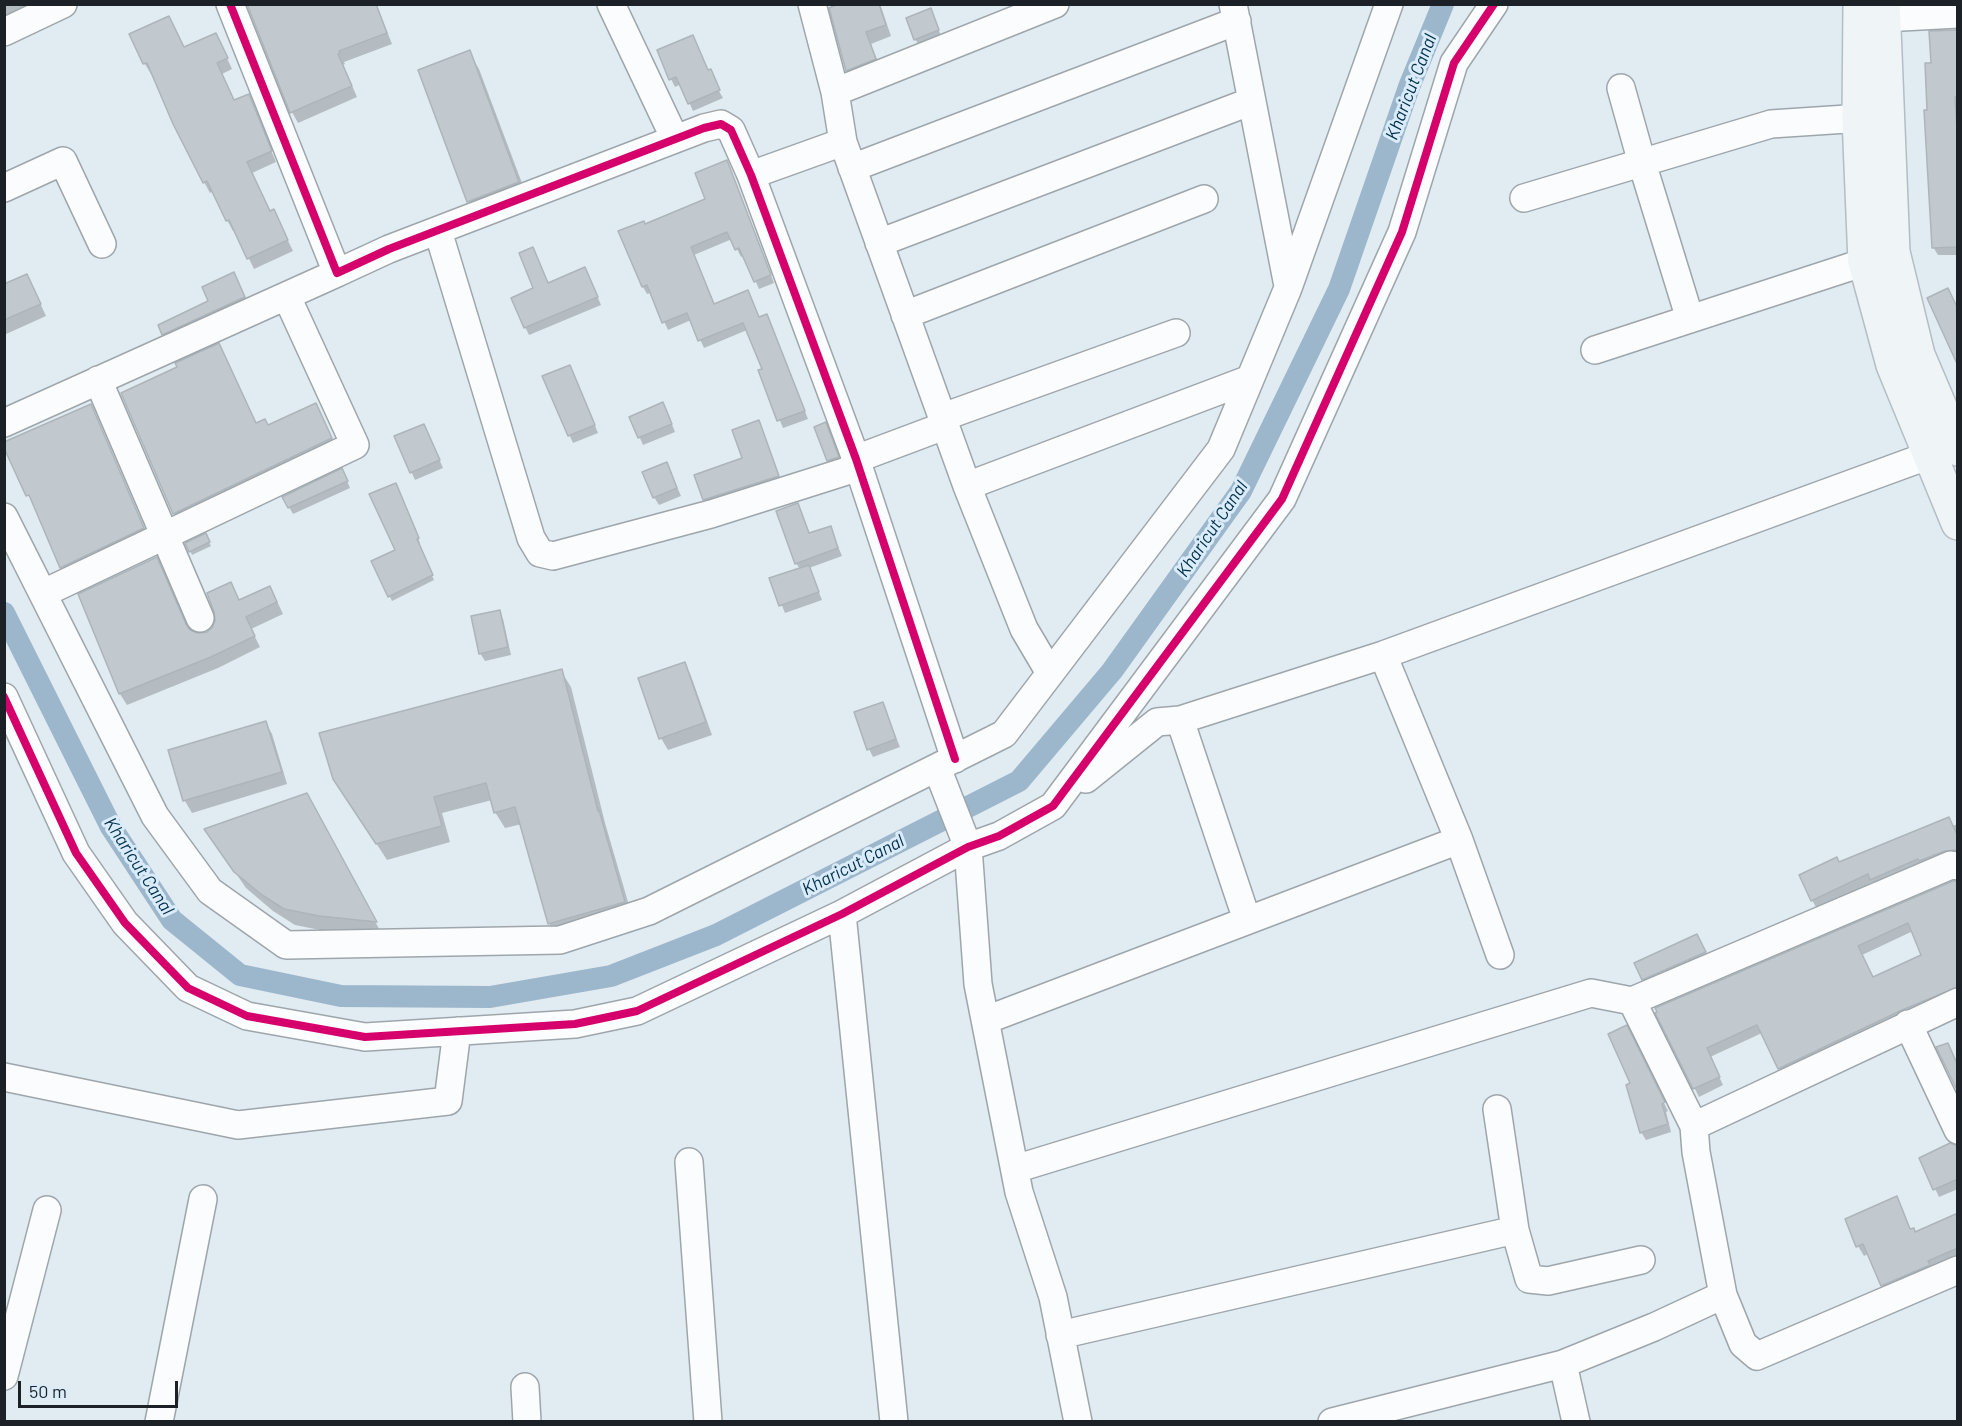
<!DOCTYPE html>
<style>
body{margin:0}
#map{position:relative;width:1962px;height:1426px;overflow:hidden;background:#e1ebf2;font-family:Barlow,sans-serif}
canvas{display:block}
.frame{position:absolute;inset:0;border:6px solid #1b2126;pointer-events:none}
.scale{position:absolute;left:18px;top:1381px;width:160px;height:27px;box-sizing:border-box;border:3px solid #1b2126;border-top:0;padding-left:8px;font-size:18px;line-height:21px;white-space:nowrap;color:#1b2126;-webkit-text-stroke:4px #daecf9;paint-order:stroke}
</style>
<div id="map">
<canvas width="1962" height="1426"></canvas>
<div class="frame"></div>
<div class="scale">50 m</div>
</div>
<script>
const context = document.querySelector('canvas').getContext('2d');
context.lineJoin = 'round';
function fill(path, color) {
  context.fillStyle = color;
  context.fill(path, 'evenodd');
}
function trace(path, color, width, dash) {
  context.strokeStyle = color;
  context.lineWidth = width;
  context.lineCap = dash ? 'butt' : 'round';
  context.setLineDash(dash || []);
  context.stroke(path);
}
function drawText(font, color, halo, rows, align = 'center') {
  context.font = font + ' Barlow,sans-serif';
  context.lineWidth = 6;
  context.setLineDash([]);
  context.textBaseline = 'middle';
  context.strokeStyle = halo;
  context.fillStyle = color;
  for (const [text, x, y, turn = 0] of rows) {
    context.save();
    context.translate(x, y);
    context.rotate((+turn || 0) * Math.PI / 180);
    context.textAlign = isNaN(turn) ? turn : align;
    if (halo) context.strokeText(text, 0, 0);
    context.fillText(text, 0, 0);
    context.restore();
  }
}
const shadow = new Path2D(`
 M4,4H55L4,28Z
 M249,4H381L377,6L392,44L344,62L345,64L343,65L357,97L298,123L292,112Z
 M843,4H880L891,36L871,44L881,70L854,81L847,70Z
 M930,10L942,38L920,47L915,39Z
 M169,18L184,49L221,45L232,69L222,74L235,102L248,96L276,162L252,173L270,212L279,222L293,251L254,269L235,230L233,231L227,220L214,191L210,193L204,182L153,73L151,74L145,64L131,35Z
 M1958,30V255H1938L1933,247L1931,33Z
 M659,51L708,72L723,98L693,111L681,84L675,87L671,79Z
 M469,52L479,69L528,199L478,218L469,201L420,71Z
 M730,170L774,283L759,289L744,255L741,257L732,239L694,255L715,305L752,300L759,318L770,323L808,419L783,428L760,371L764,369L747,330L704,348L691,320L668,330L651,293L647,294L643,287L620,232L645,226L707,200Z
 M537,257L549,284L589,277L601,305L529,335L525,327L535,289Z
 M238,282L249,305L168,342L163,334Z
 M4,286L33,288L46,316L4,335Z
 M219,345L256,424L268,427L316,405L340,454L183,529L174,514L123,394L179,368Z
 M574,374L598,433L573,443L544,377Z
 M90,406L150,540L69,579L4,444Z
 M667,412L675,432L643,445L631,417Z
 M758,422L782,484L709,507L704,499L744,459Z
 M830,432L842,465L833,468L828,460Z
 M428,433L443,468L415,480L396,437Z
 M667,464L681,496L659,505L654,497Z
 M345,476L350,488L293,514L284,498Z
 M398,489L420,543L418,544L434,580L392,601L373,562L397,551Z
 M798,505L810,534L830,527L842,556L809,568L822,600L785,613L771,579L800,569L796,563Z
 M205,535L211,546L192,555L187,544Z
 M80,595L188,630L199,635L206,634L239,601L276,599L283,614L251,629L260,647L218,668L127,705L120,694Z
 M499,612L503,619L511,655L485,661L480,653Z
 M684,664L691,676L712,735L668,750L661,738L640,679Z
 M561,671L571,687L605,823L633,919L559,939L549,923L522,824L505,828L495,812L492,800L442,813L450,842L387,860L345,795Z
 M882,703L900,747L873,757L869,749Z
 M265,722L272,734L287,784L192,813L185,801L170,751Z
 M316,811L384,938L330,932L295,925L273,911L246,888L206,830Z
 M1958,824V858L1876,888L1873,882L1817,909L1812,900L1839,864Z
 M1958,882V996L1784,1077L1762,1033L1710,1057L1723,1085L1699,1097L1657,1013ZM1913,931L1923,956L1873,979L1862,955Z
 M1703,948L1712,965L1650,991L1643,979Z
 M1630,1035L1668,1111L1666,1112L1671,1132L1646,1140L1641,1132L1632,1084Z
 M1957,1147L1958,1189L1939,1197L1921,1159Z
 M1902,1208L1911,1231L1915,1233L1958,1223V1260L1888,1295L1868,1254L1864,1256L1858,1246Z`);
const canal = new Path2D(`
 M4,613L111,827L172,920L240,975L341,996L490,997L611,976L716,935L1019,781L1112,671L1241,491L1339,289L1409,87L1443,4`);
const building = new Path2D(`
 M247,4H376L387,33L339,51L340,53L338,54L352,86L290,113Z
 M838,4H879L886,25L866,32L876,59L846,71L829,8Z
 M931,8L939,30L914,40L906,18Z
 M169,16L184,47L216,33L228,58L217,63L234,100L249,94L272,151L247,162L270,211L274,209L288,240L247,259L229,220L226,221L207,181L203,183L173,124L147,63L143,64L129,34Z
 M1958,30V97H1955L1958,145V247L1932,248L1924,110H1927L1925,63H1931L1929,31Z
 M693,35L708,70L711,69L720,90L688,104L676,77L669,80L657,50Z
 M470,50L519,182L467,202L418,70Z
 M727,160L771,275L754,282L739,248L735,250L727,232L691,247L714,304L748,290L759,317L767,314L805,411L777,421L758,370L762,369L743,323L698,341L687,313L662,323L647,285L642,287L618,231L644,221L645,224L705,199L695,173Z
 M533,247L548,283L585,267L598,297L524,328L511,298L533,288L519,253Z
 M234,272L245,297L162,335L158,325L208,301L202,287Z
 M27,274L41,304L4,320V284Z
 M1948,288L1958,309V366L1927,298Z
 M219,343L256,423L265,419L268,425L316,403L332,438L173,514L121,393L177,367L175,363Z
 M570,365L595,425L568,436L542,376Z
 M663,402L672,424L638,438L629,417Z
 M91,404L144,528L60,568L29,495L26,496L4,448V442Z
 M759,420L779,476L703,500L694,475L742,458L732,430Z
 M826,422L839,457L827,461L814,427Z
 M424,424L440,460L410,473L394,436Z
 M667,462L677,488L653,498L642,472Z
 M342,468L348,481L288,508L282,497Z
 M396,483L419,538L417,539L433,575L388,597L371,561L395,550L369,494Z
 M798,503L809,533L831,526L838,548L795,564L776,511Z
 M206,533L210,542L189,552L185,543Z
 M157,557L186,624L190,630L198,633L207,632L212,628L215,620L214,612L207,593L231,582L239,600L270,586L277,602L246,617L255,636L211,657L119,694L78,594Z
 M809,565L819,592L779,606L769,578Z
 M500,610L508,647L479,654L471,616Z
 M685,662L706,722L659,739L638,678Z
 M562,669L598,811L599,810L625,902L548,924L515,807L494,813L486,783L434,797L442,826L376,844L333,779L319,733Z
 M883,702L896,739L867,750L854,712Z
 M266,721L282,772L183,801L168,750Z
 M307,793L377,922L319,916L284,909L262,895L234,872L204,829Z
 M1949,817L1958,837V850L1945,851L1919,861L1918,859L1870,880L1868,874L1811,901L1799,875L1837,857L1839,862Z
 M1953,881H1958V987L1902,1010L1778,1069L1757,1025L1707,1048L1720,1077L1693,1089L1655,1013L1657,1012L1655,1008ZM1908,923L1921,955L1873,977L1858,946Z
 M1697,934L1706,952L1642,980L1634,963Z
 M1627,1025L1665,1102L1662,1104L1668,1124L1640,1133L1626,1085L1630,1083L1608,1034Z
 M1948,1043L1958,1066V1092L1936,1047Z
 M1950,1143L1958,1146V1179L1933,1190L1919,1158Z
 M1897,1196L1910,1229L1914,1228L1915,1232L1958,1213V1248L1928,1261L1930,1265L1881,1286L1863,1244L1856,1247L1845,1219Z`);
const minor = new Path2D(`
 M230,4L337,273L389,249L704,128L721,124L731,130L751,175L856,459L955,759
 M611,4L675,139
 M812,4L835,92L843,142L967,486L1024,629L1050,673
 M1233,4L1288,286
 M1883,18L1958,14
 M4,32L63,4
 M1621,88L1642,163L1690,319
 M835,92L1055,4
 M852,168L1237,21
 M751,175L843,142
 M4,188L63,161L102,244
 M1524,198L1771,124L1877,117
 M438,231L531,538L540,553L553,556L711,514L850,470L856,459L944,426
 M879,243L1252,101
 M905,315L1204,199
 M1595,350L1865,262
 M98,380L200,618
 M943,417L1176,333
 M4,423L337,273
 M967,486L1250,379
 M4,517L155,816L210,891L286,945L560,940L649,911L1004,734L1221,449L1288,288L1389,4
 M44,593L355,445L287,297
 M1383,655L1459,840L1500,955
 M4,697L76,853L125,923L188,988L247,1016L365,1037L575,1024L637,1011L842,914L968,847L999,836L1053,806L1282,499L1402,232L1454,63L1494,4
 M1180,720L1247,920
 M937,768L968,847L978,984L1019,1192L1053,1297L1078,1422
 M1086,779L1157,722L1180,720L1383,655L1949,448
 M842,914L894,1422
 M1632,1001L1951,865L1958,866
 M986,1020L1459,840
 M1908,1024L1958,1130
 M4,1077L238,1125L448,1101L457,1031
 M1497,1109L1515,1230
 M1694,1126L1696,1152L1723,1295L1743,1344L1757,1356L1958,1270
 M689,1162L708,1422
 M1015,1169L1591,993L1632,1001L1694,1126L1958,1002
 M1060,1335L1515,1230L1529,1279L1548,1281L1641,1260
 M1563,1364L1654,1327L1723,1295
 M4,1376L47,1210
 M525,1387L527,1422
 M159,1422L203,1199
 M1332,1422L1563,1364L1576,1422`);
const major = new Path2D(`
 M1860,4L1859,118L1865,262L1893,365L1958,523
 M1883,4L1893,252L1918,355L1958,449`);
const cycleway = new Path2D(`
 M230,4L337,273L389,249L704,128L721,124L731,130L751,175L856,459L955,759
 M4,697L76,853L125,923L188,988L247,1016L365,1037L575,1024L637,1011L842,914L968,847L999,836L1053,806L1282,499L1402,232L1454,63L1494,4`);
const waterNames = [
 ["Kharicut Canal",1411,87,-69],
 ["Kharicut Canal",1212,529,-56],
 ["Kharicut Canal",853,865,-27],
 ["Kharicut Canal",139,866,57]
];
fill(shadow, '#0003');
trace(canal, '#9cb6cb', 22);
fill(building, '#c1c8ce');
trace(building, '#adb5ba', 1.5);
trace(minor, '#9ea6ab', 30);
trace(major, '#b3bdc4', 36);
trace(minor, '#fafcfd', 27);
trace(major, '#eff4f7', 33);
trace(cycleway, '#d6006c', 8);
drawText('italic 18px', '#022f49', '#daecf9', waterNames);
</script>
